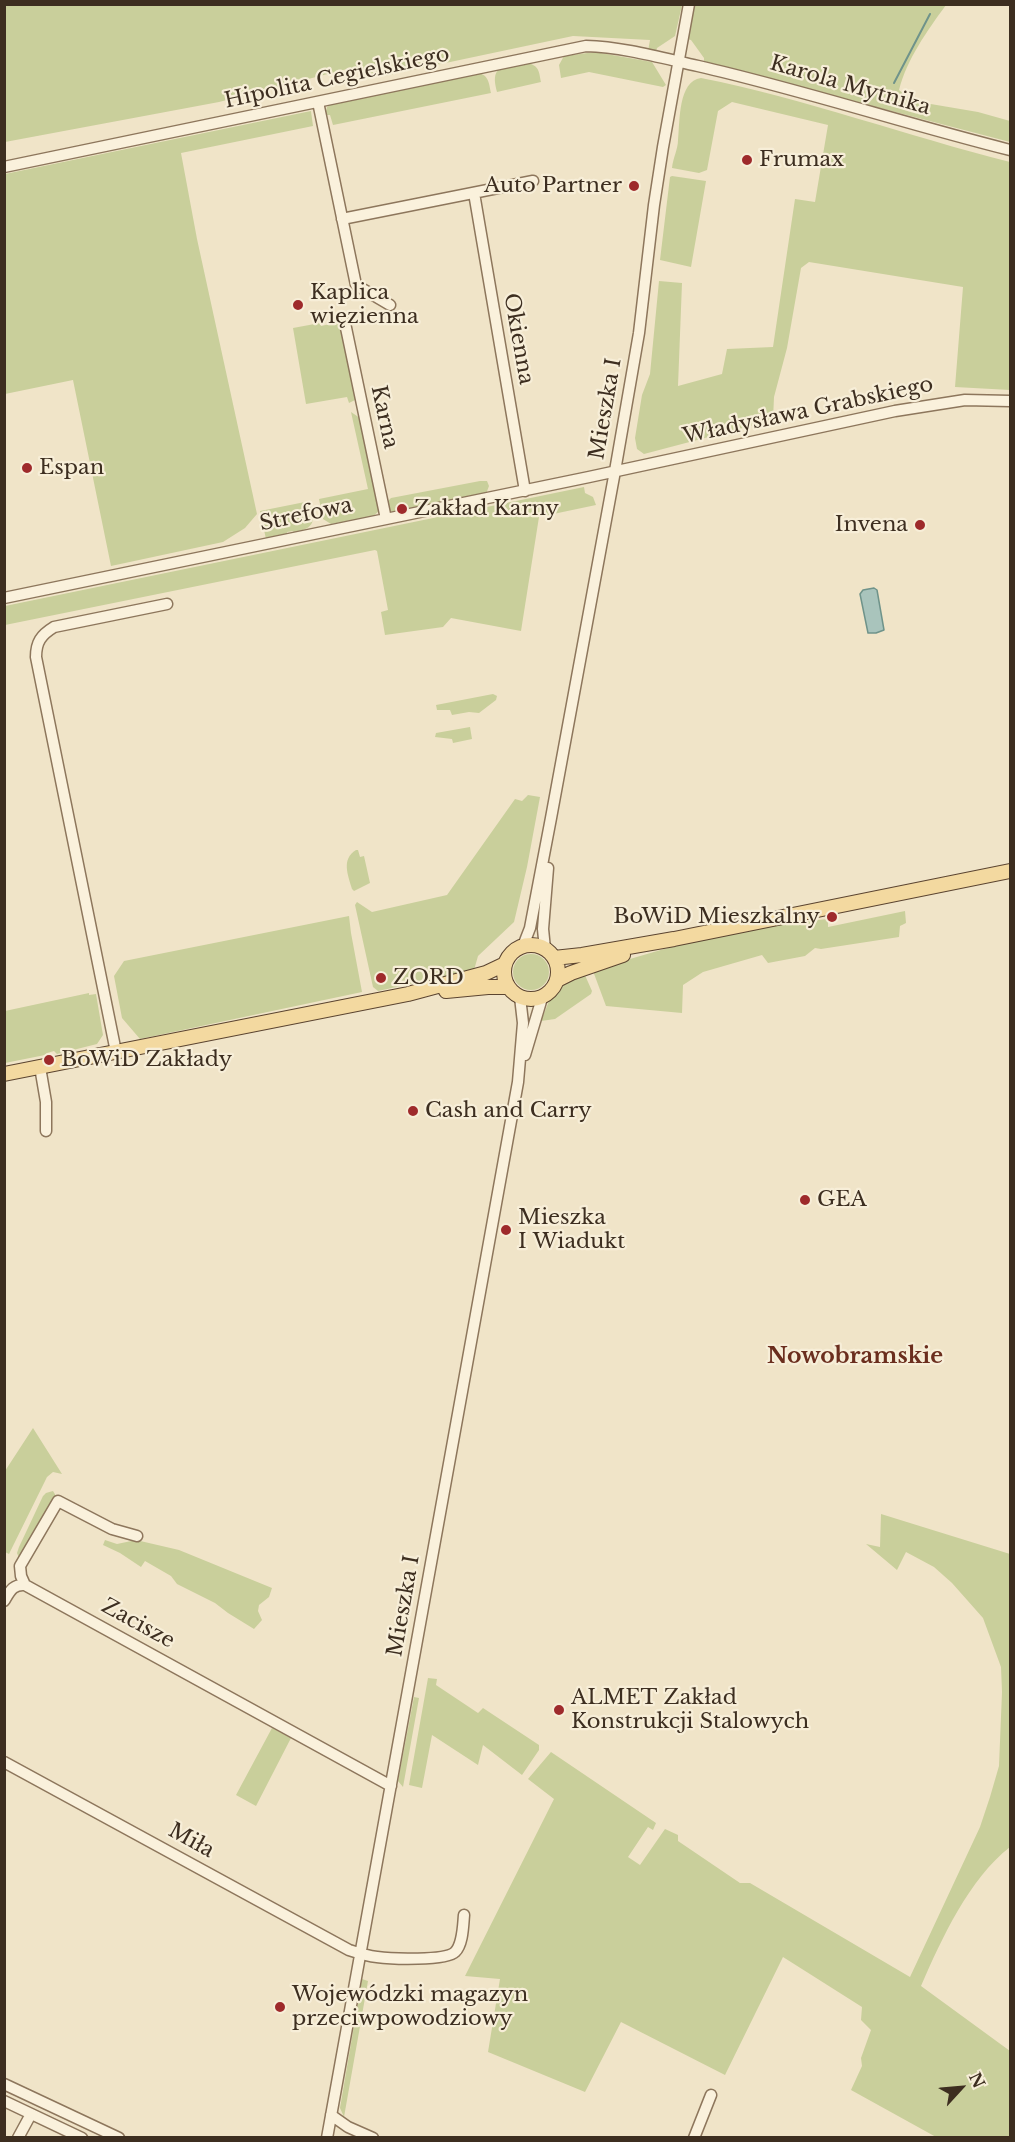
<!DOCTYPE html>
<meta charset="utf-8">
<style>
body{margin:0}
#map{position:relative;width:1015px;height:2142px;overflow:hidden;background:#f0e4c8;font-family:"Libre Baskerville",serif}
canvas{display:block}
.frame{position:absolute;inset:0;border:6px solid #3d2e20;pointer-events:none}
.north{position:absolute;left:931px;top:2058px;width:60px;height:60px;-webkit-text-stroke:4px #f7eed8;paint-order:stroke;rotate:64deg;font-size:16px;font-weight:700;line-height:24px;text-align:center;color:#3d2e20}
.north::after{content:'';display:block;margin:auto;width:21px;height:27px;background:#3d2e20;clip-path:polygon(50% 0,100% 100%,50% 72%,0 100%)}
</style>
<div id="map">
<canvas width="1015" height="2142"></canvas>
<div class="frame"></div>
<div class="north">N</div>
</div>
<script>
const context = document.querySelector('canvas').getContext('2d');
context.lineJoin = 'round';
function fill(path, color) {
  context.fillStyle = color;
  context.fill(path, 'evenodd');
}
function trace(path, color, width, dash) {
  context.strokeStyle = color;
  context.lineWidth = width;
  context.lineCap = dash ? 'butt' : 'round';
  context.setLineDash(dash || []);
  context.stroke(path);
}
function drawText(font, color, halo, rows, align = 'center') {
  context.font = font + ' "Libre Baskerville",serif';
  context.lineWidth = 4.5;
  context.setLineDash([]);
  context.textBaseline = 'middle';
  context.strokeStyle = halo;
  context.fillStyle = color;
  for (const [text, x, y, turn = 0] of rows) {
    context.save();
    context.translate(x, y);
    context.rotate((+turn || 0) * Math.PI / 180);
    context.textAlign = isNaN(turn) ? turn : align;
    if (halo) context.strokeText(text, 0, 0);
    context.fillText(text, 0, 0);
    context.restore();
  }
}
const green = new Path2D(`
 M5,5H682L675,36L657,48L656,52L648,51L650,40L573,36L384,76L347,69L219,102L5,142Z
 M693,5H946C927,31 907,59 899,90L913,101L978,112L1010,121V142L704,62V58L691,40L687,39Z
 M595,52L652,62L666,85L663,87L589,72L561,78L559,65L564,56Z
 M528,63C539,66 539,71 541,82L497,92C495,84 493,76 498,70Z
 M477,73C489,74 489,84 491,93L333,125L330,115H325L327,107L333,103Z
 M701,78C806,99 907,136 1010,162V390L955,387L963,287L809,262L801,268L787,348L774,397L773,420L644,454L637,449L635,438L642,395L650,374L659,281L682,283L678,386L722,374L727,349L773,347L795,199L815,202L828,125L732,102L718,111L707,170L699,173L672,168C673,158 678,149 678,140C680,121 678,81 701,78Z
 M311,111L313,126L181,153L197,239L257,514L245,528L223,542L111,566L73,380L5,394V174Z
 M672,176L706,181L691,267L660,260L670,177Z
 M339,322L345,351H347L357,395L355,400L349,403L347,397L306,404L293,328L320,323L321,326Z
 M351,412L360,418L379,511L372,517L331,524L323,519L319,499L368,489Z
 M480,481H487L489,486L486,494L389,512L388,501L391,498Z
 M584,487L585,493L593,497L596,505L539,517L521,631L451,618L443,627L385,635L381,612L388,610L377,551L375,550L5,625V606Z
 M310,501C315,522 316,527 294,533L293,531L287,532V534L266,539L260,511Z
 M493,694L497,696L496,700L479,713L469,712L452,715L450,710H437L436,705Z
 M470,727L472,739L453,743L452,739L435,737L436,733Z
 M528,795L540,797L527,867L514,922L478,956L474,970L378,991L373,987L355,905L357,902L372,912L447,895L515,799L522,801Z
 M356,850H358L360,857L364,856L370,883L354,891L352,889C348,875 341,859 356,850Z
 M905,911L906,923L900,926L899,937L821,949L815,948L805,956L768,963L762,955L703,972L683,985L682,1013L606,1006L593,971C669,945 748,926 828,919V927Z
 M349,916L351,933L362,992L140,1039L122,1018L114,976L124,961Z
 M513 972a18 18 0 1 1 36 0a18 18 0 1 1-36 0Z
 M584,973L592,991L591,994L555,1019L541,1021L549,1001L560,991L564,982Z
 M89,993V995L96,994L103,1035L97,1044L57,1054L54,1051L47,1053L45,1055L5,1063V1011Z
 M33,1428L62,1474L53,1472L47,1477L9,1554L5,1552V1471Z
 M53,1491L56,1496L19,1558L17,1553L19,1547L43,1496L46,1493Z
 M881,1514L1010,1554V1847C969,1879 942,1938 921,1986L1010,2051V2137H936L851,2090L862,2066L861,2058L871,2030L861,2020L862,2007L783,1957L725,2075L621,2022L585,2092L488,2052L500,1979L465,1976L554,1799L528,1779L551,1752L656,1823L653,1830L648,1827L628,1857L640,1865L665,1829L678,1835V1841L740,1883H750L910,1977L980,1827L990,1797L999,1766L1002,1692L1001,1667L983,1618L952,1583L934,1567L906,1552L897,1570L866,1544L880,1547Z
 M105,1540L117,1544L136,1540L179,1550L272,1588L269,1597L259,1605L258,1611L262,1620L254,1629L228,1613L215,1603L177,1584L171,1576L145,1561L141,1567L120,1553L103,1545Z
 M428,1678L437,1679L436,1685L478,1713L483,1708L539,1745V1750L522,1775L483,1745L478,1765L432,1735L422,1788L409,1785Z
 M414,1697L419,1698L403,1787L398,1781Z
 M272,1728L291,1738L256,1806L236,1795Z
 M362,1979L368,1981L344,2117L340,2108Z`);
const water = new Path2D(`
 M874,588L877,590L884,630L876,633H868L860,594L863,590Z`);
const stream = new Path2D(`
 M894,83L930,14`);
const minor = new Path2D(`
 M318,102L356,285L390,305
 M4,167L586,46C623,47 662,58 698,66C803,90 906,124 1010,150
 M474,193L525,491
 M342,219L533,181
 M345,323L386,519
 M4,598L589,477L895,411L965,400L1010,401
 M523,946L530,928L551,818L615,471L639,333L654,205L663,147L689,4
 M545,949L543,929L548,868
 M116,1052L36,657C36,642 41,635 54,627L167,604
 M525,1055L542,998
 M40,1067L46,1102V1131
 M137,1536L112,1529L58,1501L20,1566L21,1576L25,1585L391,1786
 M4,1601C10,1591 13,1584 25,1585
 M4,1762L349,1950C358,1953 367,1956 377,1957C391,1959 446,1961 455,1952C463,1944 463,1926 464,1915
 M4,2084L119,2138
 M4,2101L82,2138
 M331,2115L348,2127L373,2138
 M18,2138L31,2114
 M327,2138L518,1082L523,1023L520,997
 M694,2138L711,2095`);
const major = new Path2D(`
 M504 972a27 27 0 1 1 54 0a27 27 0 1 1-54 0Z
 M554,958L582,955L674,939L1010,871
 M557,980L571,973L623,955
 M446,991L488,987H508
 M4,1074L408,994L486,973L505,964`);
const markers = [
 [747,160,6,"#9e2a2b"],
 [634,186,6,"#9e2a2b"],
 [298,305,6,"#9e2a2b"],
 [27,468,6,"#9e2a2b"],
 [402,509,6,"#9e2a2b"],
 [920,525,6,"#9e2a2b"],
 [832,917,6,"#9e2a2b"],
 [381,978,6,"#9e2a2b"],
 [49,1060,6,"#9e2a2b"],
 [413,1111,6,"#9e2a2b"],
 [805,1200,6,"#9e2a2b"],
 [506,1230,6,"#9e2a2b"],
 [559,1710,6,"#9e2a2b"],
 [280,2007,6,"#9e2a2b"]
];
const streetNames = [
 ["Hipolita Cegielskiego",337,78,-12],
 ["Karola Mytnika",850,86,16],
 ["Okienna",518,339,80],
 ["Mieszka I",606,409,-80],
 ["Władysława Grabskiego",808,411,-12],
 ["Karna",384,417,78],
 ["Strefowa",306,515,-12],
 ["Mieszka I",404,1606,-80],
 ["Zacisze",138,1624,29],
 ["Miła",191,1841,29]
];
const poiNames = [
 ["Frumax",759,160],
 ["Auto Partner",622,186,"right"],
 ["Kaplica",310,293],
 ["więzienna",310,317],
 ["Espan",39,468],
 ["Zakład Karny",414,509],
 ["Invena",908,525,"right"],
 ["BoWiD Mieszkalny",820,917,"right"],
 ["ZORD",393,978],
 ["BoWiD Zakłady",61,1060],
 ["Cash and Carry",425,1111],
 ["GEA",817,1200],
 ["Mieszka",518,1218],
 ["I Wiadukt",518,1242],
 ["ALMET Zakład",571,1698],
 ["Konstrukcji Stalowych",571,1722],
 ["Wojewódzki magazyn",292,1995],
 ["przeciwpowodziowy",292,2019]
];
const neighbourhoodNames = [
 ["Nowobramskie",855,1357]
];
fill(green, '#c9cf9b');
fill(water, '#a9c4bc');
trace(water, '#6f938a', 1.5);
trace(stream, '#6f938a', 2);
trace(minor, '#8d765c', 13);
trace(major, '#5b4430', 16);
trace(minor, '#faf1dc', 10);
trace(major, '#f3d9a0', 14);
for (const [x, y, r, color] of markers) {
  const dot = new Path2D();
  dot.arc(x, y, r, 0, 2 * Math.PI);
  context.fillStyle = color;
  context.fill(dot);
  trace(dot, '#f7eed8', 2);
}
drawText('21px', '#3d2e20', '#f7eed8', streetNames);
drawText('21px', '#3d2e20', '#f7eed8', poiNames, 'left');
drawText('bold 22px', '#6b2e1e', '#f7eed8', neighbourhoodNames);
</script>
